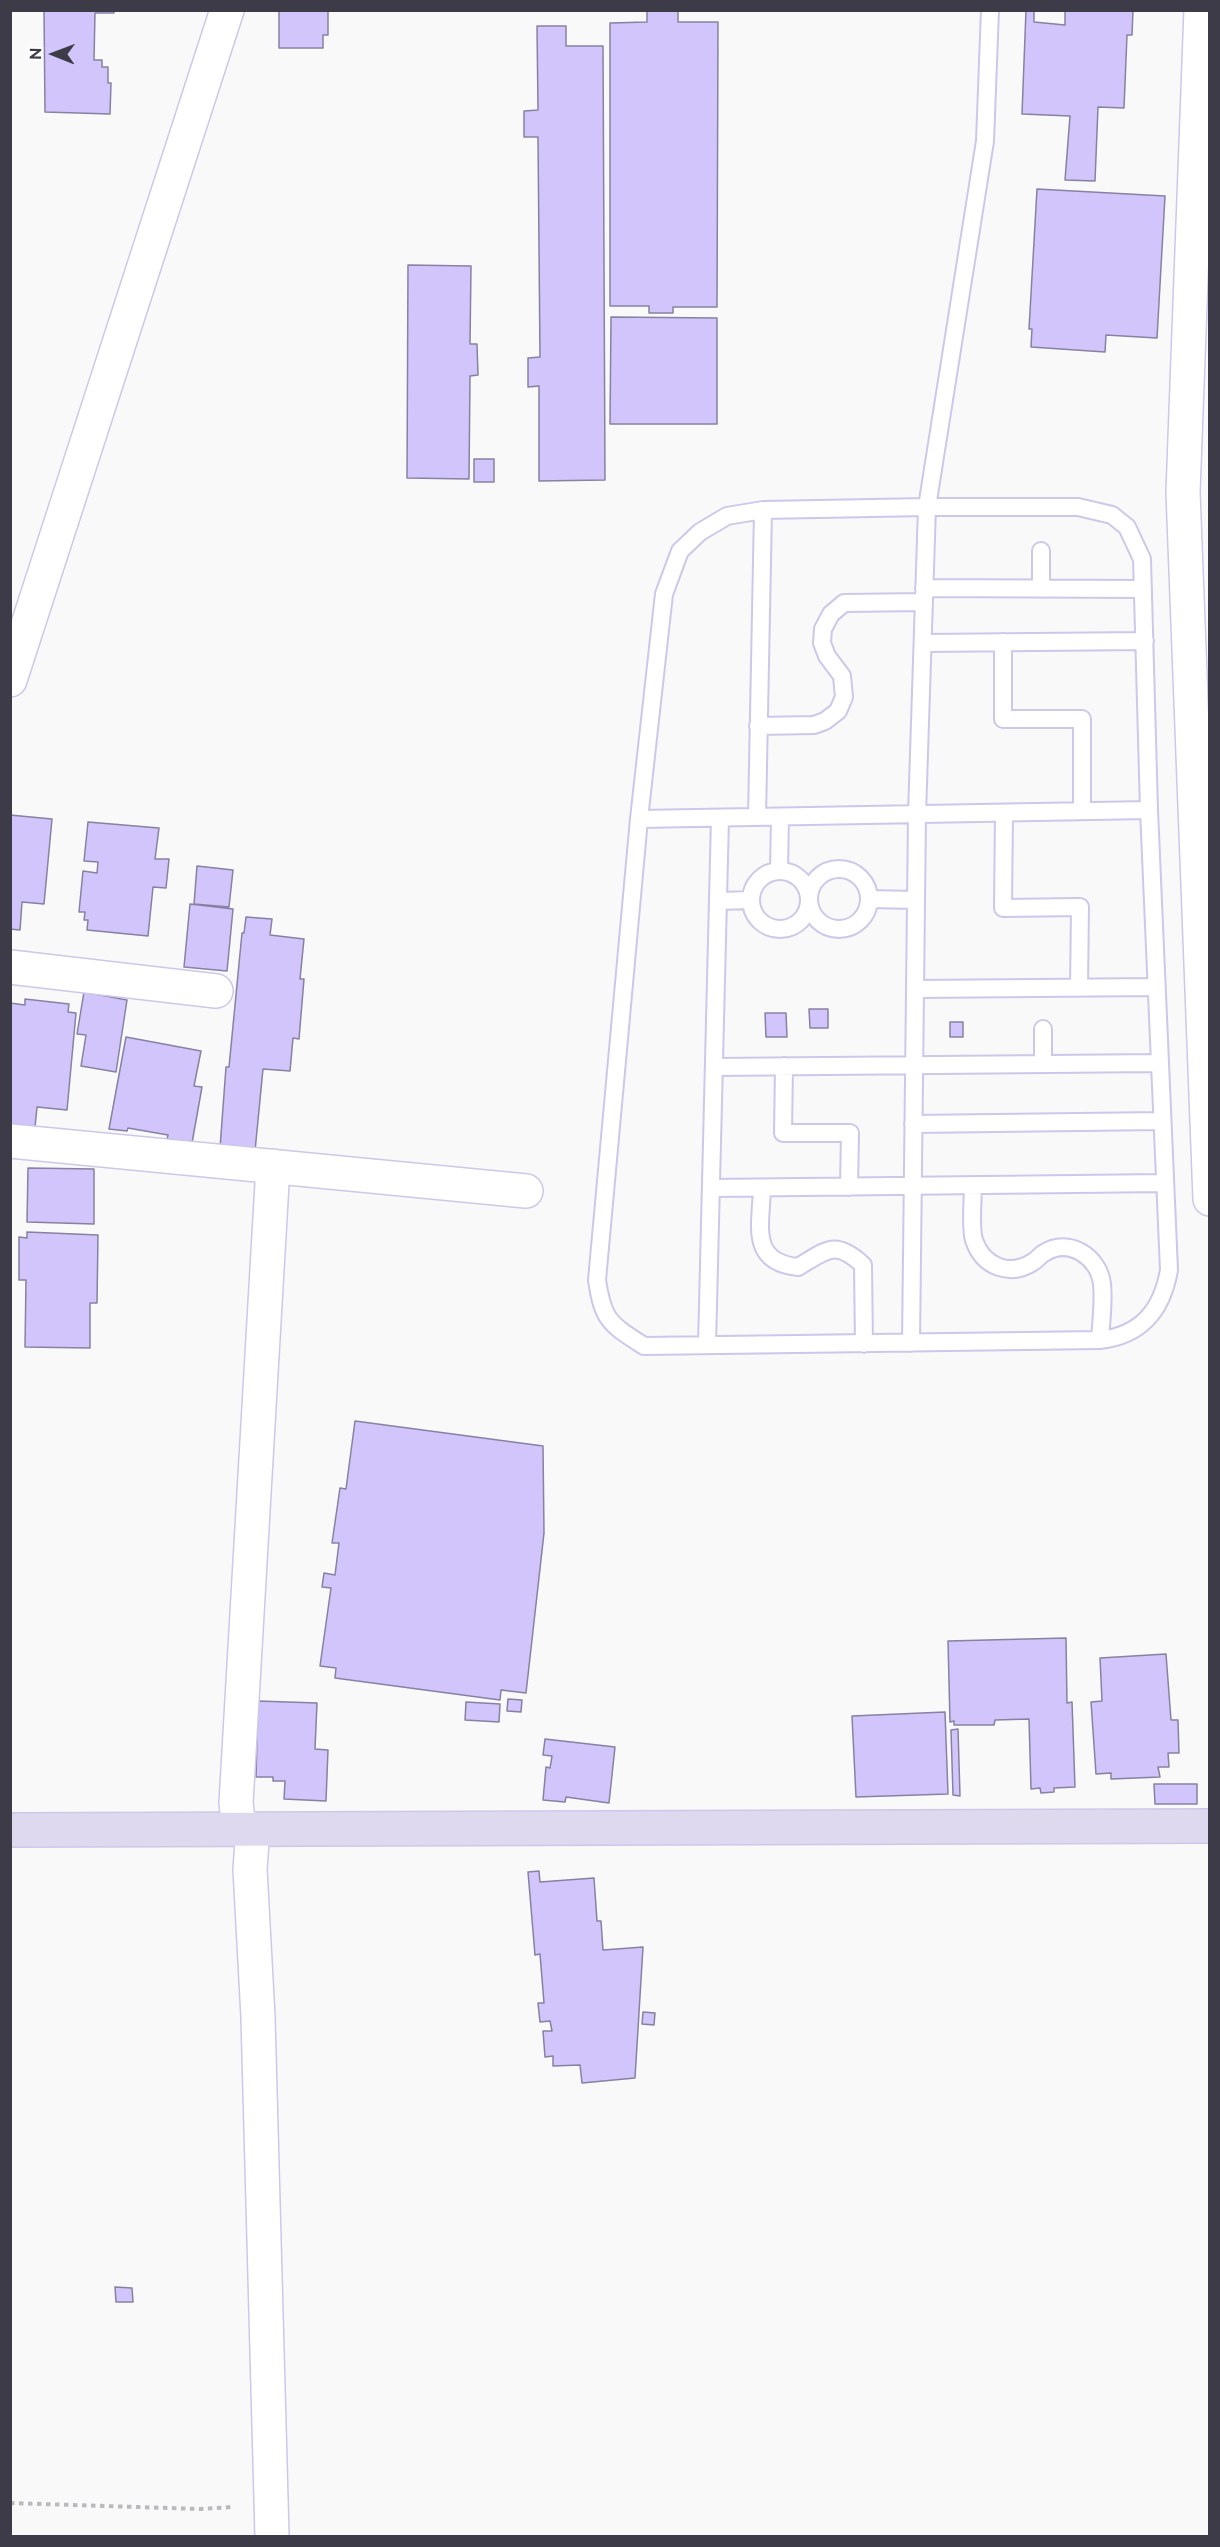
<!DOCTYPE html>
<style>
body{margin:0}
#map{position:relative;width:1220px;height:2547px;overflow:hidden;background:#f9f9f9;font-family:Raleway,sans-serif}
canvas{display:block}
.frame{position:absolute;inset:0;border:12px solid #3e3b49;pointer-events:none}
.north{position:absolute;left:24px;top:24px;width:60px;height:60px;-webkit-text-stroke:4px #fff;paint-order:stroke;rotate:271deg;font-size:16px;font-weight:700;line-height:24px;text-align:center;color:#3e3b49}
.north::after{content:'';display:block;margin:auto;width:21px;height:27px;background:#3e3b49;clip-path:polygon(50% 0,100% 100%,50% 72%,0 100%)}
</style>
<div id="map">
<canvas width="1220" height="2547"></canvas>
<div class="frame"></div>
<div class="north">N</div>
</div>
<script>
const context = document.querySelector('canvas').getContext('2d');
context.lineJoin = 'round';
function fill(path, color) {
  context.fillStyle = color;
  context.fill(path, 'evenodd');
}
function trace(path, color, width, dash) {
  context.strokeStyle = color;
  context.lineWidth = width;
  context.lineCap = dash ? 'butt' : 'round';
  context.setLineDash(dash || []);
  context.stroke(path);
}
const building = new Path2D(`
 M44,10H114V13H95L94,60H102V67H108V83H111L110,114L45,112Z
 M279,10H328V35H323V48H279Z
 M647,10H678V22H718L717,307H673V313H649V306H610V23L647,22Z
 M1026,10H1034V22L1065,25V10H1133L1132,35H1127L1124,108L1098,107L1095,181L1065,180L1070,116L1022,114Z
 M537,26H566V46H603L605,480L539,481V386L528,387V358L540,357L538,137H524V111L538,110Z
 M1037,189L1165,196L1157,338L1106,335L1105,352L1031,347L1032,329H1029Z
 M408,265L471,266L470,344H477L478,375L470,376L469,479L407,478Z
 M611,317L717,318V424H610Z
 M474,459H494V482H474Z
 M10,815L52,819L44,904L22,902L20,930L10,929Z
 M88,822L159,828L155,859H169L166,888L153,887L148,936L87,930L88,920H84L85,912H79L83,871L97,873L98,862L84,861Z
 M197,866L233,870L229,907L194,904Z
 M190,904L233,909L227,971L184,967Z
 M246,917L272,919L270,935L304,939L300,979H304L299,1039L293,1038L290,1071L263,1069L255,1151L220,1148L226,1067H229L242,933H244Z
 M84,992L127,1000L116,1072L81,1066L86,1035L77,1034Z
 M25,999L69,1004L68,1012L76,1013L67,1110L37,1107L35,1127L10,1125V1003L25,1005Z
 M809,1009H828V1028H810Z
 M765,1013H786L787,1037H766Z
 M950,1022H963V1037H950Z
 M126,1037L201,1051L194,1086L202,1087L192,1143L167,1139L168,1135L128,1128L127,1131L109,1129Z
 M28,1168L94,1169V1224L27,1222Z
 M27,1232L98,1235L97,1303H90V1348L25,1347L26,1280H19V1237L27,1238Z
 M355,1421L543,1446L544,1533L526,1693L501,1690L500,1700L335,1678L336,1668L320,1666L331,1588L322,1587L324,1573L335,1575L339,1543H332L340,1488L346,1489Z
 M1066,1638L1067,1703L1072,1702L1075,1787L1054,1788V1792L1041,1793L1040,1788L1031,1789L1029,1719L995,1720L994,1725H954V1721L950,1722L948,1641Z
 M1166,1654L1171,1720H1178L1179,1753H1168L1169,1767H1158L1160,1777L1111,1779V1773L1096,1774L1091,1702L1102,1701L1100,1658Z
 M508,1699L522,1700L521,1712L507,1711Z
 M258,1701L317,1703L315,1749L328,1750L326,1801L284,1799L285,1781H273V1777H256Z
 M466,1702L500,1704L499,1722L465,1720Z
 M945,1712L948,1794L856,1797L852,1716Z
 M958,1729L960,1796L953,1795L951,1730Z
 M545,1739L615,1747L609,1803L566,1797L565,1802L543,1800L546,1767L550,1768L552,1756L543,1755Z
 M1154,1784H1197V1804H1155Z
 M539,1871L540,1882L594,1878L597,1921H601L603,1950L643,1947L635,2078L582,2083L580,2065L553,2066V2056L545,2057L543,2031H552L550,2021L540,2022L538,2003H544L540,1954L535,1955L528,1872Z
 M643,2012L655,2013L654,2025L642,2024Z
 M115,2287L132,2288L133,2302H116Z`);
const path = new Path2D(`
 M10,2503L200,2509L232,2507`);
const lane = new Path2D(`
 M927,507H1078L1112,515L1127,527L1142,559L1149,810L1169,1270C1162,1310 1142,1335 1100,1340L644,1346C610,1324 603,1321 597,1280L639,819L664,594L680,551L700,532L727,516L763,510Z
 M1041,551V588
 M924,588L1143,589
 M1003,642V719H1082V811
 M923,643L1145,641
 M758,726L814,725L825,721L838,711L844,697L842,676L827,656L822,643L823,629L831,614L844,603L924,602
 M1004,813L1003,908L1080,907L1079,988
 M757,817L763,510
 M639,819L1149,810
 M809 899a30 30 0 1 1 60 0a30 30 0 1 1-60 0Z
 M751 900a29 29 0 1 1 58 0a29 29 0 1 1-58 0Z
 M779,871L780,817
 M869,899L916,900
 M718,901L751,900
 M915,989L1156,987
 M1043,1064V1029
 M784,1066L783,1133H850L849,1187
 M714,1067L1159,1063
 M913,1124L1162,1121
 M973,1185C973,1200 970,1227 974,1240C983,1267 1010,1277 1033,1262C1037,1260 1040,1255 1044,1253C1069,1237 1099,1257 1102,1284C1104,1302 1101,1322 1100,1340
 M711,1188L1165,1183
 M762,1188C761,1225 749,1262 798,1267C827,1250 835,1239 863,1265L864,1344
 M911,1343L917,815L927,507L985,141L990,10
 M707,1345L720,818`);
const street = new Path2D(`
 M1201,10L1183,492L1210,1199
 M10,680L227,10
 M10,967L216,991
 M10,1141L526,1191
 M239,1829L236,1803L273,1166
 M253,1829L250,1869L258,2017L272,2536`);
const secondary = new Path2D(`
 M10,1830L1210,1826`);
fill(building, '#d1c5fb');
trace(building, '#8881a1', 1.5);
trace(lane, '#cec7ea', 20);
trace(street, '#cec7ea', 36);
trace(secondary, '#cec7ea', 36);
trace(path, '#bab9be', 4, [4.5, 4.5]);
trace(lane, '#fff', 16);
trace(street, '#fff', 33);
trace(secondary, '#dfd9f0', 33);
</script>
